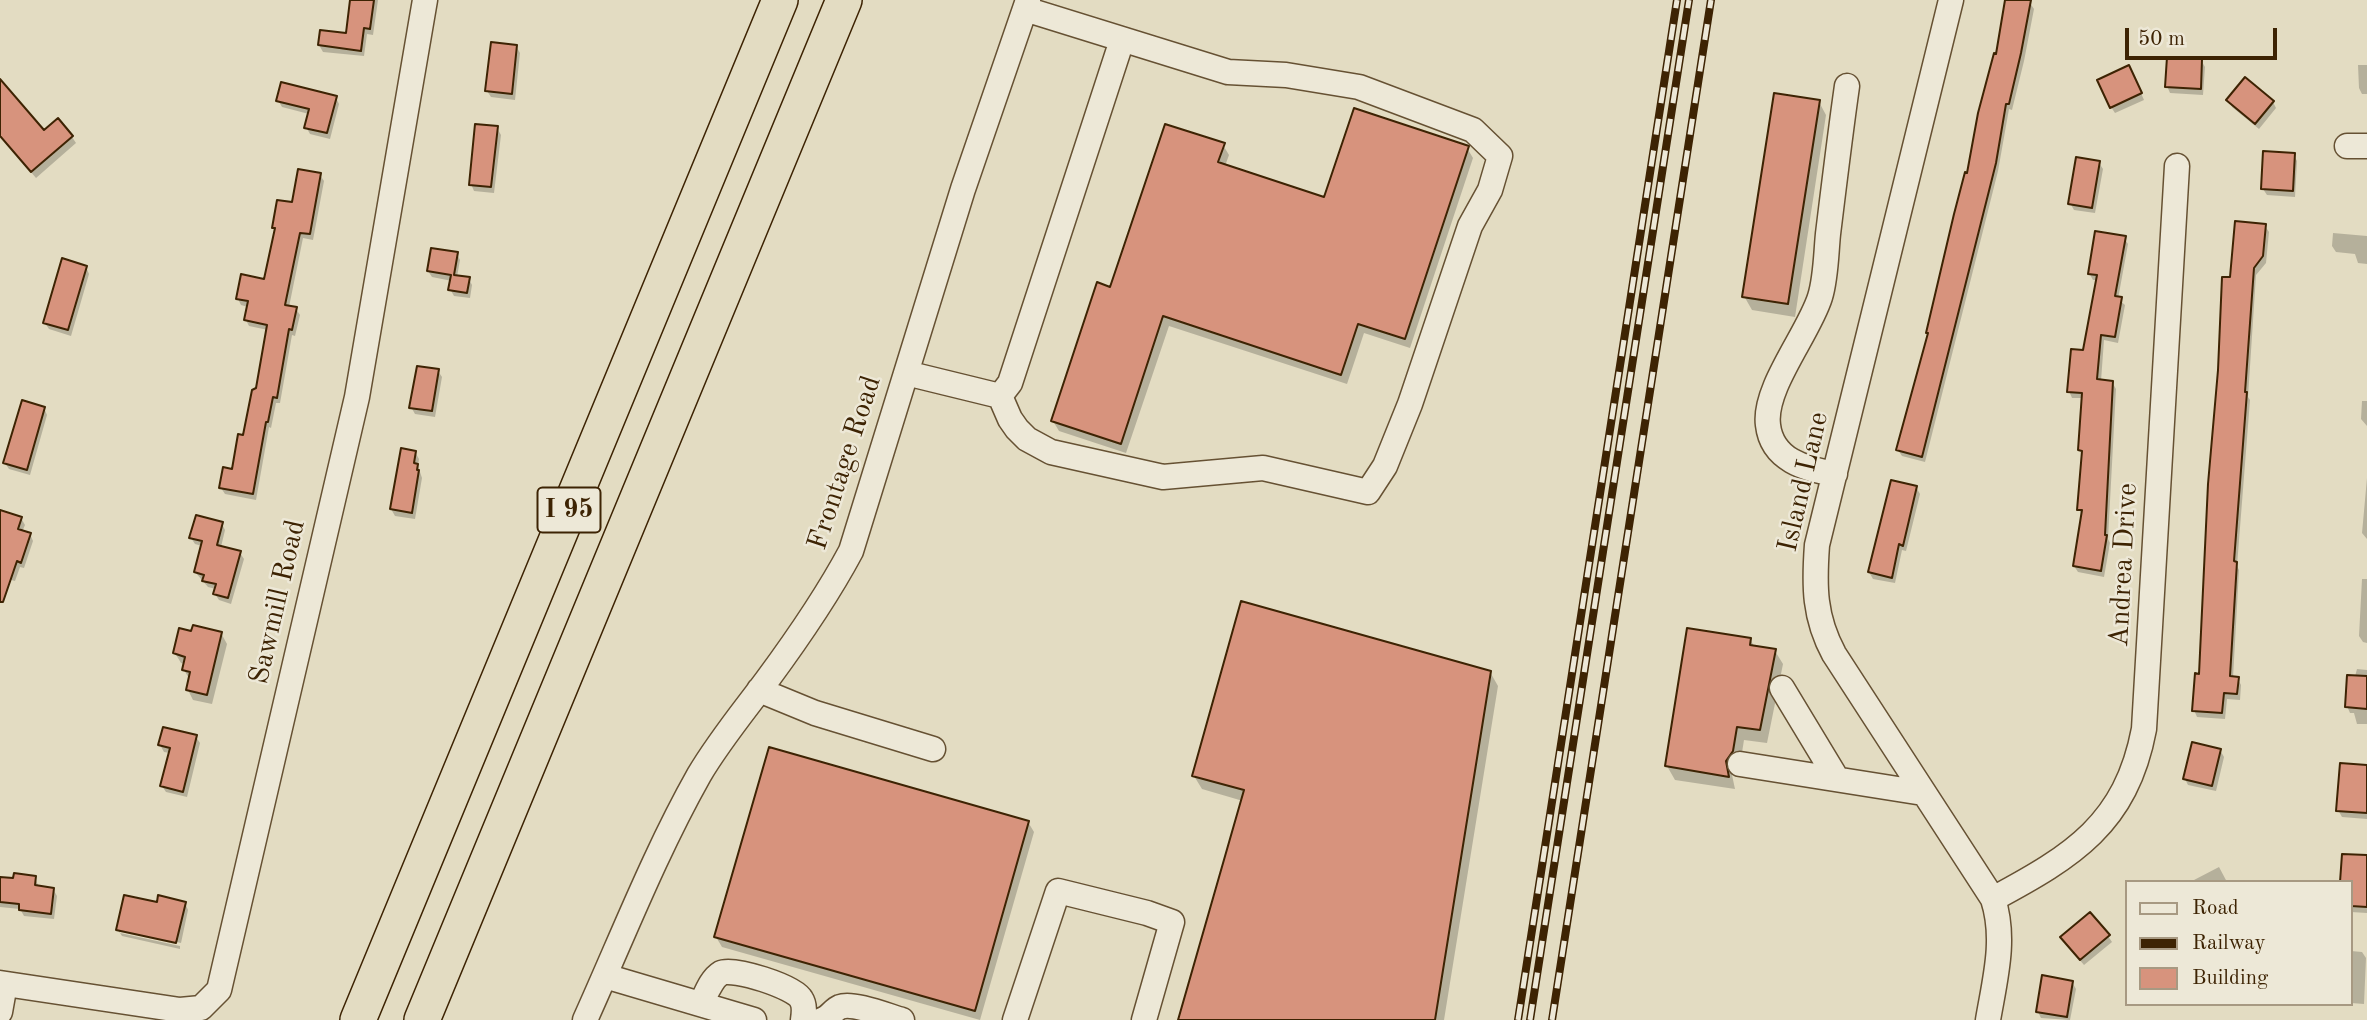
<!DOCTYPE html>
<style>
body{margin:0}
#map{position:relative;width:2367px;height:1020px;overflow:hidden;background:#e3dcc2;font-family:"Old Standard TT",serif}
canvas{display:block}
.legend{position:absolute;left:2125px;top:880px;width:228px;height:126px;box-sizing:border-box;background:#ede8d7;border:2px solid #a79982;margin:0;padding:9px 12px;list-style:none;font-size:21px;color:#3d2303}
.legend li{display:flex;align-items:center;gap:14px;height:35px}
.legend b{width:35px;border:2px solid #a79982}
.scale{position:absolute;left:2125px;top:28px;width:152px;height:32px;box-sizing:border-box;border:4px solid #3d2303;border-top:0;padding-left:9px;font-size:21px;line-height:24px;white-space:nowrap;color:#3d2303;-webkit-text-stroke:5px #ede8d7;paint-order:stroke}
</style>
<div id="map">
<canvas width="2367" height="1020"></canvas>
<ul class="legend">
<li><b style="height:9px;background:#ede8d7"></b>Road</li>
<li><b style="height:9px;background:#3d2303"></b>Railway</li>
<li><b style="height:19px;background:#d7937d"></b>Building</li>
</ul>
<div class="scale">50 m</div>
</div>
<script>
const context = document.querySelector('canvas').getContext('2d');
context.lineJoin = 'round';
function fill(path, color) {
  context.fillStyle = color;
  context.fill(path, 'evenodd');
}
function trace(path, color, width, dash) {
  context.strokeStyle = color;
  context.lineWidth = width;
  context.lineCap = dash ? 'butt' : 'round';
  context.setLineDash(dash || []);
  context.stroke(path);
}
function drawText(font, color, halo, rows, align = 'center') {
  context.font = font + ' "Old Standard TT",serif';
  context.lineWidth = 5;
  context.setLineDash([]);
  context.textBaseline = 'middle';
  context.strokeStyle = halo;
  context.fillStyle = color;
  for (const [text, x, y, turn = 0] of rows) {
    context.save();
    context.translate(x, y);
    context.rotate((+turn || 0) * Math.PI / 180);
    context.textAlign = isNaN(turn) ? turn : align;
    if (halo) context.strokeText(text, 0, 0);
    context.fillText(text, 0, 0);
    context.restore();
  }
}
const shadow = new Path2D(`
 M351,0H378L373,35L367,34L364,56L323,52L319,45L347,35Z
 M2007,0L2030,3L2034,9L2024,61L2012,110L2009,109L1998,171L1925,462L1902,456L1898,450L1998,56Z
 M516,46L520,53L515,100L491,97L487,91Z
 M2201,60L2205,67L2203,95L2170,93L2167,86Z
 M2358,65H2367V94H2362L2359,88Z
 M2132,73L2144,100L2115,113L2111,107Z
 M0,90L44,133L72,137L76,143L36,178L0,136Z
 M336,98L339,104L330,139L310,134L306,127L309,114L282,107L278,100Z
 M2229,100L2273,102L2276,108L2259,129L2232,107Z
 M1819,102L1826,115L1795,317L1752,310L1744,296Z
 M497,128L501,135L494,193L474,191L471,184Z
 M1223,145L1229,155L1225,166L1326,199L1467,148L1473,158L1410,348L1364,333L1347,384L1169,326L1126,453L1059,431L1053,421L1111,289Z
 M2294,155L2297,161L2295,197L2267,195L2263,189Z
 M2099,163L2103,169L2095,213L2074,210L2070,203Z
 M320,175L324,181L313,240L303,238L289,307L296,309L300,315L295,336L292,335L280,403H276L271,428L269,427L256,500L225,494L221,488L234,471L245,437L257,390L268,330L249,326L246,320L248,307L241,305L238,299L266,281L276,232L274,228Z
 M2265,226L2269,232L2266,263L2256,275L2248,397L2250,400L2237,566L2239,570L2233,678L2238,679L2241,685L2240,700L2227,699L2225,719L2197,717L2194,710L2200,676L2232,279Z
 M2333,233L2367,236V264L2358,263L2355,254L2336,252L2332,246Z
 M2124,238L2128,244L2118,299L2125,305L2118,343L2104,340L2101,381L2112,382L2116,389L2108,539L2110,543L2104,577L2078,572L2074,566L2083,517L2079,509L2083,456L2080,450L2083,398H2072L2069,391L2085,352L2097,280H2093L2089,273Z
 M457,254L460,260L457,277L469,279L472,285L470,298L454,296L450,289L452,281L432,277L428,271Z
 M86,267L89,274L71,336L49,329L45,323Z
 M438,371L442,377L435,417L415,414L411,407Z
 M2362,401H2367V426L2361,419Z
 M44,408L47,415L30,475L9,469L5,463Z
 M415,452L419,459L418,466L422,478L415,519L395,516L391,509Z
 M2367,478V539L2362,533Z
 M1916,487L1920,494L1906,551L1902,550L1895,583L1873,579L1869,572Z
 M0,511L21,518L25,525L22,532L30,534L33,541L24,568L20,567L15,581L4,578L0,590Z
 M222,524L225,530L221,547L240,553L244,559L231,604L219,600L215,594L216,589L208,587L195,572L202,546L195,544L191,538Z
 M2362,579H2367V643L2363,642L2359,636Z
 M221,633L227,644L212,704L193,700L188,690L190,680L184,670L185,664L181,663L175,653Z
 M1750,639L1755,648L1775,651L1783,664L1767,743L1744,740L1740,765L1732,775L1735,789L1675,780L1667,766Z
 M2357,669L2367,670V724H2357L2354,713H2350L2347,706Z
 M1490,672L1498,686L1444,1020H1180L1243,801L1202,789L1194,776Z
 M196,737L200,743L187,797L166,792L162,786L170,753L164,752L160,745Z
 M2220,750L2224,757L2216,791L2188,785L2185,779Z
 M2367,766V819L2342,817L2338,810Z
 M1028,822L1034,832L980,1020L722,947L716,937Z
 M2367,857V913L2351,912V882Z
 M2219,867L2227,882H2195L2194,880Z
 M35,877L39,888L53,889L57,896L54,919L24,916L20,909L0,907V879Z
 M185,903L188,910L181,943L120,929V933L180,946V949L122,936L118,930L158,904Z
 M2108,936L2112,942L2084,965L2066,944Z
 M2351,951L2362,952L2366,958L2364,1004L2351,1003Z
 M2072,982L2076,989L2070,1020L2041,1018L2038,1012Z`);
const building = new Path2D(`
 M350,0H374L370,29L364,28L361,51L318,45L320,30L346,33Z
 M2005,0H2031L2021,53L2009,104H2006L1996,163L1922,457L1896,450L1928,333H1926L1954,214L1965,172L1967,173L1978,113L1994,53L1996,54Z
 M491,42L517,45L512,94L485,91Z
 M2167,57L2202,59L2201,89L2165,87Z
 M2129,65L2142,93L2110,108L2097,80Z
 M2245,77L2274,101L2255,124L2226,100Z
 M0,79L44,130L58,118L73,136L31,172L0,136Z
 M281,82L337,96L327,133L304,128L309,109L276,101Z
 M1774,93L1820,100L1788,304L1742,297Z
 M1354,108L1469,146L1405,339L1358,324L1341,375L1163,316L1121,444L1051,421L1097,282L1110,287L1165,124L1225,143L1218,162L1324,197Z
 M475,124L498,126L491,187L469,185Z
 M2263,151L2295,153L2293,191L2261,189Z
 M2076,157L2100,161L2092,208L2068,204Z
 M298,169L321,173L310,234L300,233L285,305L297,307L292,330L289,329L277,398L273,397L268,422H266L253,494L219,488L223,467L232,469L238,434L243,435L252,390L256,388L267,325L244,320L248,301L236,299L241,274L264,279L275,228H272L277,200L292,202Z
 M2235,221L2266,224L2263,256L2254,268L2245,392H2247L2234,561L2237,562L2230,676L2239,677L2237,694L2224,693L2222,713L2192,711L2195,673L2199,674L2208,484L2218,370L2222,277H2230Z
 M2095,231L2126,236L2115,296L2122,297L2115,337L2101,335L2097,379L2113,381L2105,535H2107L2101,571L2073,566L2082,510H2077L2082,451L2078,450L2082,393L2067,392L2071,349L2083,350L2097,275L2088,274Z
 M431,248L458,252L454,275L470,277L467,293L448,290L451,275L427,271Z
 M62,258L87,266L68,330L43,323Z
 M417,366L439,369L432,411L409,408Z
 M22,400L45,407L27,470L3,463Z
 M401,448L416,451L414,463L418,464L417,470H419L412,513L390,509Z
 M1891,480L1917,486L1903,546L1899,544L1892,578L1868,572Z
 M0,510L22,517L18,529L31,533L21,563L17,561L3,602H0Z
 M196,515L223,522L217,545L241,551L228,598L213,594L216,584L202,581L204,575L194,572L202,541L189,538Z
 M1241,601L1491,671L1435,1020H1178L1244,790L1192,776Z
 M193,625L222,632L207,695L186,690L190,672L182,670L185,657L173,653L179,628L191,631Z
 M1687,628L1751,638L1750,645L1776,649L1760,730L1737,727L1733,751L1726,761L1729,777L1665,766Z
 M2347,675L2367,676V709L2345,707Z
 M163,727L197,735L183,792L160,786L170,748L158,745Z
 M2192,742L2221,749L2212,786L2183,779Z
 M769,747L1029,821L975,1011L714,937Z
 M2340,763L2367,765V813L2336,811Z
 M2342,854L2367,855V907L2351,906V882H2340Z
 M14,873L36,876L35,885L54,888L51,914L19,910V904L0,902V877L13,878Z
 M124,895L157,902L158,895L186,902L176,943L116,930Z
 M2090,912L2110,935L2080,960L2060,937Z
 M2042,975L2073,981L2067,1017L2036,1012Z`);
const minor = new Path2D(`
 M1951,0L1817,545C1814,586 1814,617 1834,654L1993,899C2006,939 1995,979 1988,1020
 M2347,146H2367
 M906,373L1000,396L1010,383L1122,40
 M1000,396L1010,419L1017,429L1027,439L1051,452L1163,477L1263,468L1368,492L1385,466L1410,404L1470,226L1490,190L1500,156L1473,130L1359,87L1286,75L1228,72L1025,9
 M1835,474C1805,469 1772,460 1768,425C1763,388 1809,333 1820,297C1826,278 1826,254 1828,234C1834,185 1840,135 1847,86
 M1782,688L1837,779
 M759,690L815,713L933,749
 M1740,764L1923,793
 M1993,899C2073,856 2126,824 2144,729L2177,166
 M605,976L754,1020
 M0,983L180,1010L201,1008L219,990L357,397L425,0
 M701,1004C706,994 711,979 721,973C733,967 795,987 801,999C805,1005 804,1013 803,1020
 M0,1012L5,984
 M585,1020C622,938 655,853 699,775C719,741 744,711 767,680C798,638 827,596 851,551L963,189L1028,0
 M822,1020C830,1017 833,1010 840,1007C853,1002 888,1016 902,1020
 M1015,1020L1058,891L1147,913L1172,922L1144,1020`);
const highway = new Path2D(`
 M358,1020L780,0
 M422,1020L844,0`);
const rail = new Path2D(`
 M1518,1020L1677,0
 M1530,1020L1689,0
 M1552,1020L1711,0`);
const shields = [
 [569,510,63]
];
const shieldNames = [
 ["I 95",569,510]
];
const streetNames = [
 ["Frontage Road",845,463,-72],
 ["Island Lane",1804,482,-77],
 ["Andrea Drive",2124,565,-87],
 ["Sawmill Road",278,602,-77]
];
fill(shadow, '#0003');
fill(building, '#d7937d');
trace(building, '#3d2303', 2);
trace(minor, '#665133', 27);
trace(highway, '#3d2303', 38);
trace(minor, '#ede8d7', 24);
trace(highway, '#e3dcc2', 35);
trace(rail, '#3d2303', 8);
trace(rail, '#ede8d7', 5, [16]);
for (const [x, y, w] of shields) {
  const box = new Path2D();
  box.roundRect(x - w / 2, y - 22.5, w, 45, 5);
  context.fillStyle = '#ede8d7';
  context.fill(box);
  trace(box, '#3d2303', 2);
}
drawText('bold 26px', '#3d2303', null, shieldNames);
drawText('28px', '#3d2303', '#ede8d7', streetNames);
</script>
